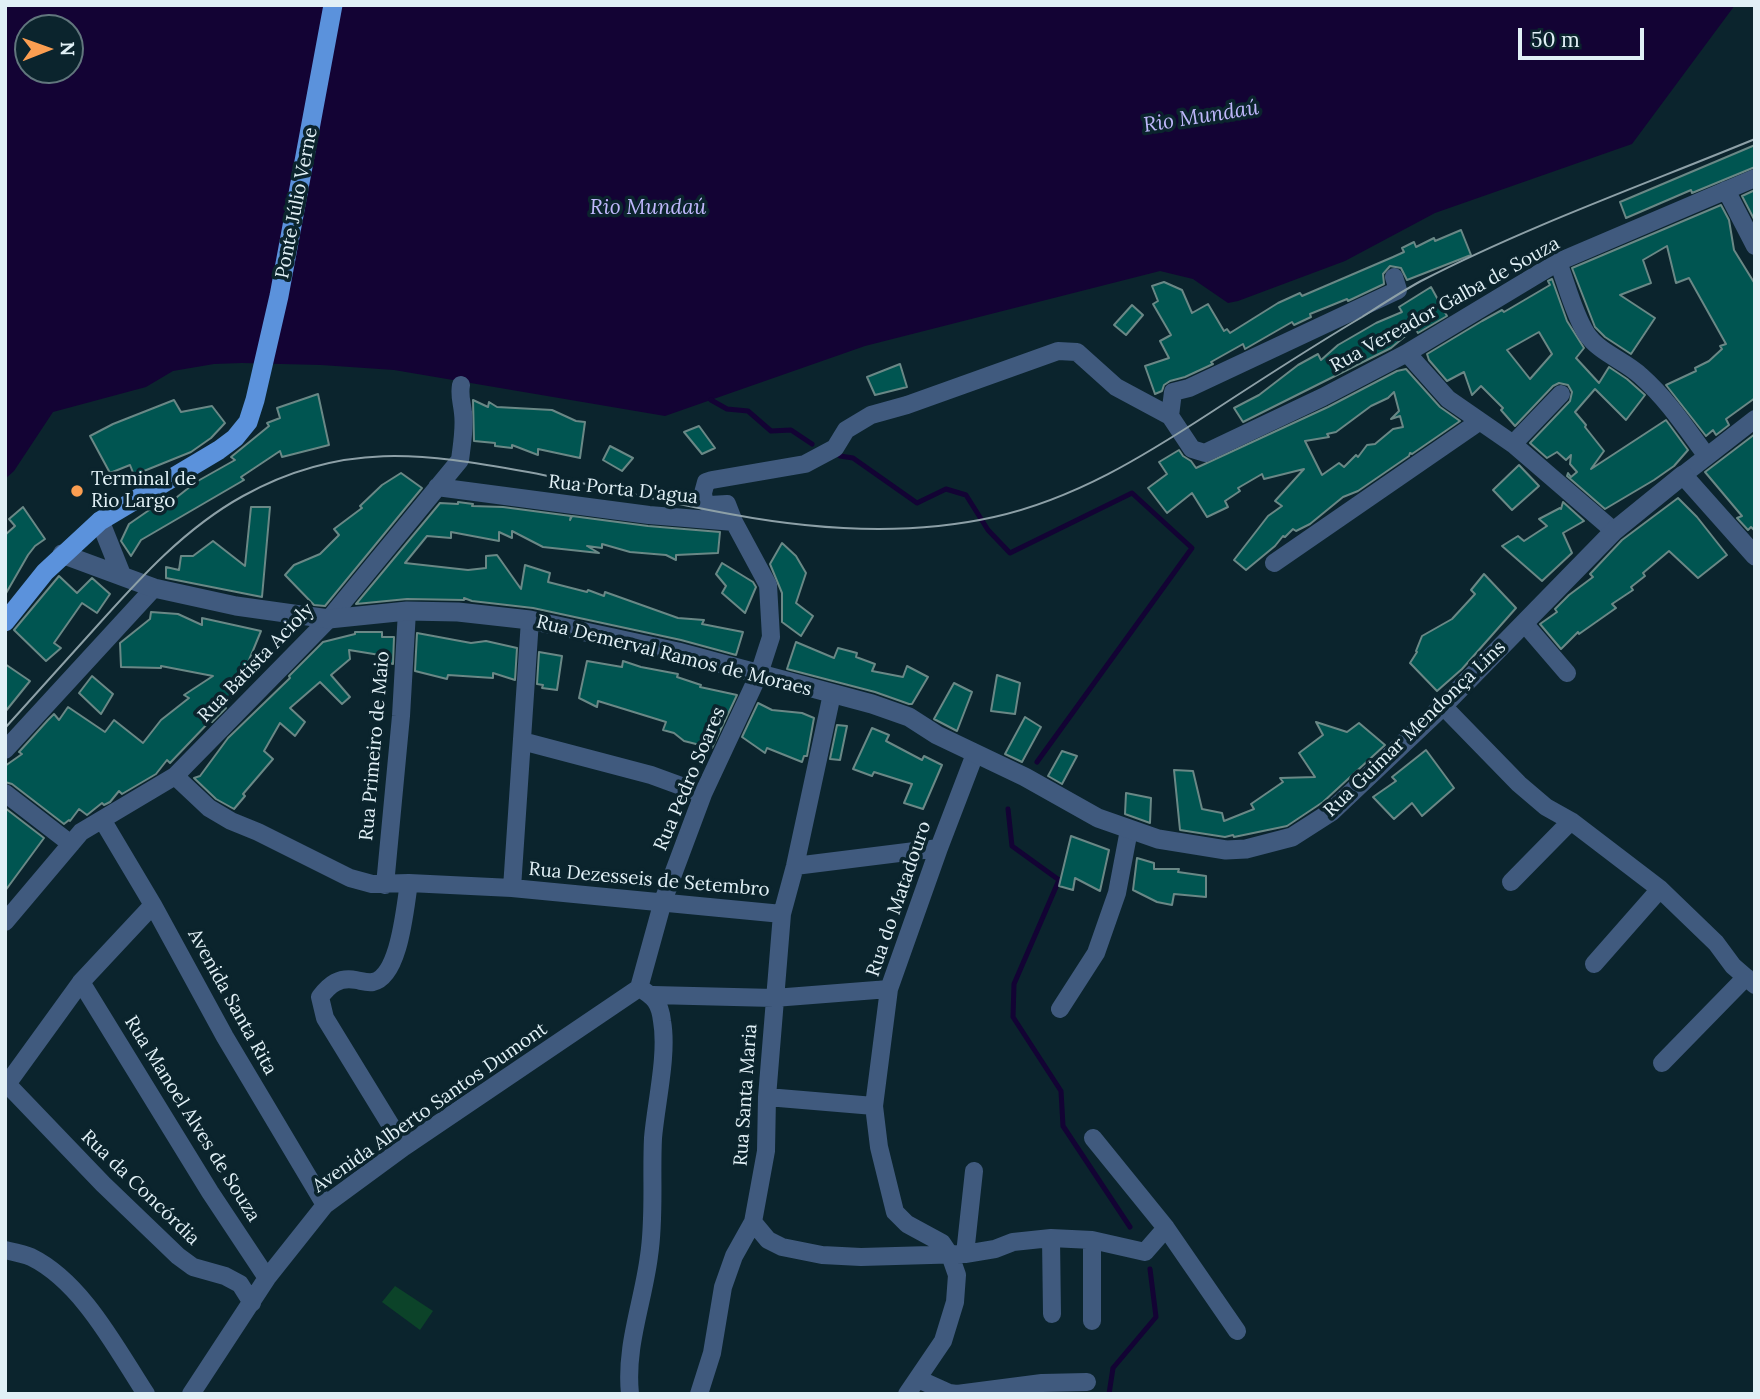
<!DOCTYPE html>
<meta charset="utf-8">
<style>
body{margin:0}
#map{position:relative;width:1760px;height:1399px;overflow:hidden;background:#0b242d;font-family:Lora,serif}
canvas{display:block}
.frame{position:absolute;inset:0;border:7px solid #e1f0f6;pointer-events:none}
.north{position:absolute;left:14px;top:14px;width:70px;height:70px;box-sizing:border-box;background:#0b242d;border:2px solid #61767d;border-radius:50%;rotate:89deg;font-size:19px;font-weight:700;line-height:28px;text-align:center;color:#e1f0f6}
.north::after{content:'';display:block;margin:auto;width:24px;height:32px;background:#fb9e51;clip-path:polygon(50% 0,100% 100%,50% 72%,0 100%)}
.scale{position:absolute;left:1518px;top:28px;width:126px;height:32px;box-sizing:border-box;border:4px solid #e1f0f6;border-top:0;padding-left:9px;font-size:21px;line-height:24px;white-space:nowrap;color:#e1f0f6;-webkit-text-stroke:5px #0b242d;paint-order:stroke}
</style>
<div id="map">
<canvas width="1760" height="1399"></canvas>
<div class="frame"></div>
<div class="north">N</div>
<div class="scale">50 m</div>
</div>
<script>
const context = document.querySelector('canvas').getContext('2d');
context.lineJoin = 'round';
function fill(path, color) {
  context.fillStyle = color;
  context.fill(path, 'evenodd');
}
function trace(path, color, width, dash) {
  context.strokeStyle = color;
  context.lineWidth = width;
  context.lineCap = dash ? 'butt' : 'round';
  context.setLineDash(dash || []);
  context.stroke(path);
}
function drawText(font, color, halo, rows, align = 'center') {
  context.font = font + ' Lora,serif';
  context.lineWidth = 7;
  context.setLineDash([]);
  context.textBaseline = 'middle';
  context.strokeStyle = halo;
  context.fillStyle = color;
  for (const [text, x, y, turn = 0] of rows) {
    context.save();
    context.translate(x, y);
    context.rotate((+turn || 0) * Math.PI / 180);
    context.textAlign = isNaN(turn) ? turn : align;
    if (halo) context.strokeText(text, 0, 0);
    context.fillText(text, 0, 0);
    context.restore();
  }
}
const green = new Path2D(`
 M395,1286L433,1311L420,1330L382,1302Z`);
const water = new Path2D(`
 M5,5H1735L1632,144L1435,213L1345,261L1238,301L1228,303L1193,279L1160,271L865,346L665,416L394,370L321,365L242,363L214,364L173,371L146,387L53,412L14,471L5,479ZM28,28H70V70H28Z`);
const stream = new Path2D(`
 M711,400L727,409L748,411L771,431L791,430L812,444
 M840,456L853,458L917,503L946,489L966,495L988,530L1010,553L1132,493L1192,548L1037,762
 M1008,809L1012,846L1059,880L1014,984L1013,1017L1061,1091L1063,1126L1130,1227
 M1109,1394L1113,1368L1156,1317L1150,1269`);
const building = new Path2D(`
 M1755,145V167L1692,193L1691,190L1626,218L1620,202Z
 M1755,190V221L1742,196Z
 M1721,205L1729,220L1734,250L1755,284V398L1726,419L1729,425L1716,435L1713,430L1706,436L1666,385L1696,371L1695,368L1709,361L1722,349L1720,346L1726,344L1689,278L1676,283L1667,246L1643,260L1651,283L1620,295L1655,318L1631,354L1605,337L1595,327L1572,268Z
 M1461,230L1471,255L1407,280L1401,268L1390,266L1383,274L1384,284L1348,301L1347,299L1310,314L1311,317L1294,325L1292,322L1245,349L1243,344L1211,362L1213,364L1185,377L1170,381L1164,385L1162,391L1155,394L1145,366L1169,358L1160,341L1171,335L1153,304L1158,301L1152,286L1164,282L1182,290L1192,313L1208,304L1224,331L1227,329L1230,333L1278,303L1300,293L1302,296L1393,257L1404,252L1402,248L1414,242L1416,247L1434,238L1435,241Z
 M1552,279L1567,321L1584,348L1576,358L1599,383L1609,367L1627,379L1645,395L1626,420L1595,389L1575,412L1586,425L1585,427L1604,451L1591,469L1666,420L1688,450L1674,466L1654,480L1605,509L1567,476L1568,473L1571,477L1577,472L1570,464L1571,455L1566,460L1557,452L1547,458L1530,443L1570,401L1572,392L1568,385L1559,383L1553,386L1515,426L1501,410L1503,408L1481,386L1472,395L1464,372L1447,381L1429,360L1427,354L1482,321L1502,310L1504,312L1550,285L1548,281ZM1539,332L1552,354L1530,379L1507,350Z
 M1431,287L1447,316L1418,333L1415,328L1391,348L1243,422L1234,408L1259,395L1298,365L1318,354L1321,360L1338,345L1376,323L1402,312L1399,307Z
 M1132,305L1143,315L1126,335L1114,325Z
 M900,364L907,387L875,395L867,377Z
 M1406,369L1440,407L1460,421L1412,454L1410,453L1409,456L1358,491L1343,497L1310,524L1296,531L1293,529L1285,537L1283,536L1275,546L1246,570L1234,560L1268,516L1282,506L1275,501L1304,469L1264,479L1262,474L1238,488L1240,491L1225,501L1228,507L1207,517L1192,493L1167,513L1148,488L1167,474L1159,462L1179,450L1183,456L1191,461L1196,468L1328,407L1397,371ZM1394,392L1399,411L1391,419L1400,416L1403,427L1393,429L1375,444L1367,445L1358,457L1356,455L1344,467L1339,463L1322,475L1305,441L1329,437L1327,434L1336,432L1371,406L1388,398Z
 M318,394L329,445L282,457L280,451L241,477L244,480L141,540L131,556L121,541L129,524L155,506L157,510L171,499L172,501L196,482L235,460L231,457L269,426L267,423L280,418L277,408Z
 M174,400L181,412L212,406L225,423L211,438L191,452L134,475L130,465L110,473L90,436L113,424Z
 M473,400L488,407L489,402L497,407L552,410L576,421L585,422L580,458L538,449V455L512,445V448L495,446V443L474,441Z
 M699,426L715,448L702,454L684,432Z
 M1755,434V531L1751,527L1748,530L1737,518L1742,516L1705,472Z
 M610,446L633,458L622,471L603,460Z
 M1519,465L1539,486L1512,510L1493,490Z
 M401,473L422,488L325,606L314,605L285,575L294,565L320,554L339,535L334,529L362,508L360,506L382,485Z
 M1678,498L1697,517L1727,555L1698,578L1669,551L1643,573L1645,576L1631,587L1633,590L1612,604L1616,608L1579,634L1578,632L1561,649L1540,624L1557,612L1555,609L1569,595L1593,577L1590,574L1622,540Z
 M458,502L473,504L472,506L503,507L571,516L570,520L572,516L648,526L720,532L718,553L676,555V560L666,555L630,552L602,544V548L587,546L599,553L543,547L512,531V538L499,532V541L451,532V538L427,536L405,563L468,570L486,568V556L497,555L521,589L525,565L550,573L548,582L587,592L588,590L604,596L605,592L678,618L704,620L702,624L743,632L736,655L681,640L533,608L472,601L464,598V600L407,599L356,604L440,503L458,504Z
 M1563,502L1584,521L1563,533L1572,553L1542,581L1502,546L1518,536L1524,541L1547,526L1539,519L1560,508L1561,509Z
 M23,507L45,539L35,546L28,555L5,595V535L15,526L9,519Z
 M251,507H270L262,597L166,578V567L179,570L181,556H193L213,541L245,566Z
 M782,543L796,556L806,573L796,603L813,616L801,636L782,622V593L770,564Z
 M722,563L753,582L756,587L745,613L722,593L726,586L716,574Z
 M1484,574L1516,608L1462,669L1437,691L1410,663L1417,652L1416,651L1422,636L1452,619L1475,594L1471,590Z
 M59,576L77,593L92,578L110,594L97,613L82,603L54,643L61,648L46,661L14,630Z
 M151,612L178,614L202,625V618L261,631L247,665L257,672L237,690L224,706L226,708L212,722L211,720L170,763L167,760L156,774L122,794L119,791L110,802L104,805L102,803L87,815L79,809L70,821L69,820L64,824L12,784L5,782V766L22,754L19,752L48,720L54,714L59,720L68,707L105,732L114,720L143,743L161,720L189,698L184,695L213,676L161,666V668L121,667L120,643L150,619Z
 M355,632H382V637H394L393,664L386,662V656L349,650L350,659L331,675L350,697L342,704L320,682L290,708L305,722L295,736L280,723L264,751L273,759L243,794L245,796L234,809L216,799L194,778L200,776L228,738L290,678L289,676L323,642L355,634Z
 M417,633L471,643L486,641L517,648L515,680L493,673V678L448,675L447,679L415,671Z
 M796,642L834,658L838,648L857,653L856,657L875,664L872,671L903,677L907,666L928,677L912,704H909L875,692L787,669Z
 M539,652L562,656L557,690L542,688L543,685L537,684Z
 M587,661L622,667L623,661L641,667L678,674L677,677L701,685L700,687L737,695L712,748L684,741L674,733L663,730L666,722L598,701L597,707L579,698Z
 M5,664L30,681L5,712Z
 M997,675L1020,683L1015,714L991,711Z
 M92,676L113,694L101,714L79,693Z
 M954,683L972,692L957,731L934,719Z
 M758,703L772,710L802,713L814,718L807,756H804L802,762L767,748L765,753L742,737Z
 M1025,717L1041,727L1022,762L1005,754Z
 M1316,722L1347,732L1359,723L1385,745L1323,802L1287,826L1234,837L1233,835L1225,837L1180,830L1174,770L1193,771L1202,809L1222,813L1224,821L1254,809L1251,804L1283,782L1280,778L1315,777L1299,753L1323,735Z
 M837,725L847,726L840,760L830,759Z
 M872,728L889,735L886,741L922,760L924,756L942,765L923,809L904,803L912,784L874,772L872,776L853,769Z
 M1426,750L1454,788L1422,816L1412,803L1394,819L1373,797L1396,781L1392,777Z
 M1062,751L1077,756L1062,784L1048,776Z
 M1126,793L1151,798L1150,823L1125,814Z
 M5,808L44,838L5,891Z
 M1071,836L1109,850L1100,891L1075,878L1073,890L1059,886Z
 M1137,858L1154,863V869H1179L1178,872L1206,876V897L1174,894L1172,905L1157,902L1133,890Z`);
const minor = new Path2D(`
 M1726,190L1755,246
 M1558,262C1567,285 1573,312 1586,333C1599,353 1624,360 1641,376C1667,399 1686,428 1706,455
 M1407,353L1448,399L1513,444L1614,531
 M1170,416L1173,392L1189,388L1398,290L1394,277
 M1513,444L1561,394
 M1683,475L1755,419
 M734,522L727,504L710,505L704,501L703,493L706,482L712,480L805,464L835,448L846,430L871,415L907,405L1058,351L1077,352L1116,387L1170,416L1192,449L1205,453L1323,397L1407,353L1558,262L1755,178
 M1274,563L1480,421
 M1524,623L1567,673
 M1443,706L1519,784L1546,807L1571,821L1660,889L1716,943L1733,966L1755,985
 M522,741L651,775L703,794
 M5,750L154,588
 M175,776L209,808L231,821L258,832L350,878L372,884L409,883L512,888L782,914
 M5,793L71,844
 M103,821L153,905L225,1037L325,1205
 M795,866L939,848
 M1511,882L1571,821
 M385,885L401,716L407,611
 M512,888L530,620
 M5,922L81,832L175,776L329,619L460,460C462,444 465,428 463,413C462,402 459,396 461,385
 M1594,964L1660,889
 M81,982L210,1192L267,1278
 M653,995L774,998L889,989
 M1060,1009L1096,953L1117,893L1129,830
 M1662,1063L1746,977
 M8,1085L103,1184L178,1256L193,1267L225,1276L240,1284L252,1303
 M5,1087L81,982L153,905
 M767,1097L874,1106
 M1093,1138L1166,1228L1237,1331
 M404,1147L325,1018L320,997C330,984 339,977 356,980C362,981 367,983 373,982C400,976 405,906 409,883
 M753,1222L768,1240L782,1247L822,1255L861,1257L965,1254L995,1249L1013,1242L1051,1238L1092,1240L1145,1252L1166,1228
 M1051,1238L1052,1314
 M1092,1240V1321
 M5,1250C14,1252 24,1254 31,1257C82,1282 116,1348 146,1394
 M965,1254L974,1171
 M918,1379L949,1393L957,1394L1042,1383L1087,1382
 M191,1394L267,1278L325,1205L404,1147L639,988L663,901L703,794L759,674L771,637L768,585L734,522L649,515L437,487
 M630,1394C625,1346 643,1303 649,1256C655,1217 651,1178 653,1138C656,1103 668,1054 662,1021C660,1003 654,996 639,988
 M699,1394L712,1353L723,1287L734,1256L753,1222L766,1151L767,1097L782,914L795,866L832,694
 M907,1394L943,1341L955,1302L957,1275L950,1255L942,1243L907,1224L895,1212L879,1147L874,1106L889,989L939,848L975,754`);
const tertiary = new Path2D(`
 M100,521L122,576
 M62,554L154,588L236,606L329,619L407,611L458,612L530,620L678,652L872,704L909,717L937,735L1025,777L1098,818L1158,839L1226,850L1246,849L1292,837L1331,812L1443,706L1614,531L1683,475L1755,556`);
const primary = new Path2D(`
 M5,622L45,572L100,521L219,450L235,438L248,422L255,400L279,296L333,5`);
const tram = new Path2D(`
 M5,728C36,694 66,660 97,626C140,578 185,528 243,496C342,441 423,453 528,472C596,485 663,502 730,514C815,530 909,536 994,517C1075,499 1144,456 1213,411C1262,379 1311,347 1362,317C1381,305 1401,292 1421,281C1528,226 1643,185 1755,139`);
const markers = [
 [77,491,7,"#fb9e51"]
];
const streetNames = [
 ["Ponte Júlio Verne",297,203,-79],
 ["Rua Vereador Galba de Souza",1445,305,-29],
 ["Rua Porta D'agua",623,490,6],
 ["Rua Demerval Ramos de Moraes",674,656,14],
 ["Rua Batista Acioly",256,663,-46],
 ["Rua Guimar Mendonça Lins",1415,729,-44],
 ["Rua Primeiro de Maio",375,746,-85],
 ["Rua Pedro Soares",690,779,-67],
 ["Rua Dezesseis de Setembro",649,880,5],
 ["Rua do Matadouro",899,899,-71],
 ["Avenida Santa Rita",232,1002,61],
 ["Rua Santa Maria",746,1095,-86],
 ["Avenida Alberto Santos Dumont",430,1108,-35],
 ["Rua Manoel Alves de Souza",192,1119,58],
 ["Rua da Concórdia",140,1188,44]
];
const poiNames = [
 ["Terminal de",91,480],
 ["Rio Largo",91,502]
];
const waterNames = [
 ["Rio Mundaú",1201,117,-9],
 ["Rio Mundaú",648,208]
];
fill(green, '#0c4329');
fill(water, '#130334');
trace(stream, '#130334', 5);
fill(building, '#005551');
trace(building, '#6a8886', 2);
trace(minor, '#405a7e', 18);
trace(tertiary, '#405a7e', 19);
trace(primary, '#5b92dc', 19);
trace(tram, '#8da0a7', 2);
for (const [x, y, r, color] of markers) {
  const dot = new Path2D();
  dot.arc(x, y, r, 0, 2 * Math.PI);
  context.fillStyle = color;
  context.fill(dot);
  trace(dot, '#0b242d', 2.5);
}
drawText('19px', '#e1f0f6', '#0b242d', streetNames);
drawText('19px', '#e1f0f6', '#0b242d', poiNames, 'left');
drawText('italic 21px', '#c0b8fc', '#0b242d', waterNames);
</script>
